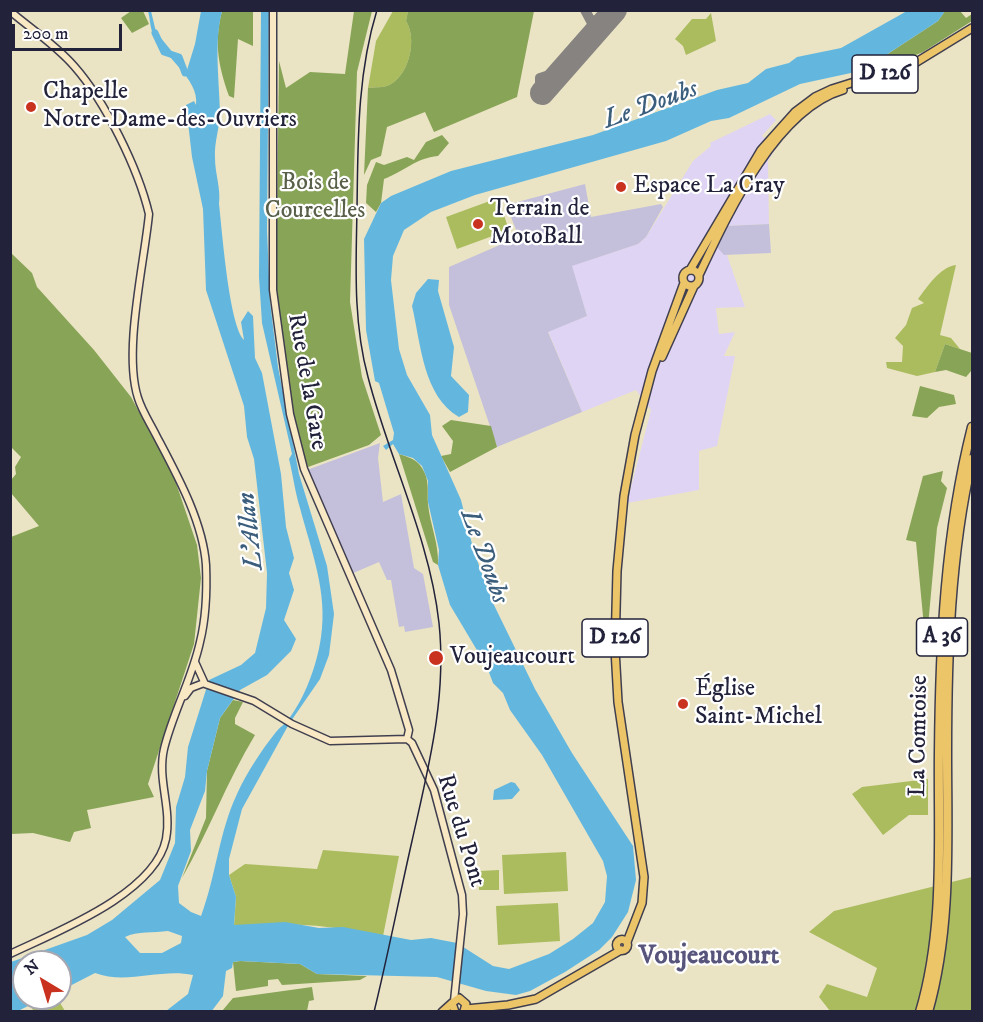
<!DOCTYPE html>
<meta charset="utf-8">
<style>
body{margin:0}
#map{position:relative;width:983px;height:1022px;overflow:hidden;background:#eae4c4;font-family:"IM FELL DW Pica",serif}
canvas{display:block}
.frame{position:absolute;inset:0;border:12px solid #22223b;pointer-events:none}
.north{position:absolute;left:12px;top:950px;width:60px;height:60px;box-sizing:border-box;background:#fff;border:2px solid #a7a7b1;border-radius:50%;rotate:322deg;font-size:16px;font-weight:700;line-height:24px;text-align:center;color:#22223b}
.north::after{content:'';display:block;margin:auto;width:21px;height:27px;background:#c8321e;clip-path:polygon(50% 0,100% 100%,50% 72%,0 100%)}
.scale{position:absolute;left:12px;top:24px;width:110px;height:27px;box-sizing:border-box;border:3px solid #22223b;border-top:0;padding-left:8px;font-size:18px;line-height:21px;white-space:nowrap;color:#22223b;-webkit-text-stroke:4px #fff;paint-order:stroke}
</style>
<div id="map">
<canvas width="983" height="1022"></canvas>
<div class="frame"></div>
<div class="north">N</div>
<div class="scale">200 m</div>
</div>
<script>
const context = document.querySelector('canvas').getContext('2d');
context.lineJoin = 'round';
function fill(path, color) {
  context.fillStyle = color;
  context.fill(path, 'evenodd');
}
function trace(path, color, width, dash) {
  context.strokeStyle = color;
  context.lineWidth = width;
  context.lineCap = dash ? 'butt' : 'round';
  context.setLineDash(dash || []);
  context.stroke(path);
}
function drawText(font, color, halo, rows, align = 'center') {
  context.font = font + ' "IM FELL DW Pica",serif';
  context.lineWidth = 4.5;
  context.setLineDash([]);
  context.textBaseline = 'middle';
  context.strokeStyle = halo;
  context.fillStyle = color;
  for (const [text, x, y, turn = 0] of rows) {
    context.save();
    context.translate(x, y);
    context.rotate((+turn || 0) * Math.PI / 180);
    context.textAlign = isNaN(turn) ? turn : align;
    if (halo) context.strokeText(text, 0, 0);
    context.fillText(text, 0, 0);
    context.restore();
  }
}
const built = new Path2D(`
 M770,114L776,120L762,136L777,146L768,161L769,224L727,226L724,255H727L745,307L716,308L719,334L735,332L724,356H735L717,446L699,451V490L627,503L651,410L636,390L582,412L548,331L587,316L571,266L638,244L646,237L693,161L711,146L710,143Z`);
const industrial = new Path2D(`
 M585,184L591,217L661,204L663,207L646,237L638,244L572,266L587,316L548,332L582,412L497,447L449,305V267L502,244L501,239L513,236V233L517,232L506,205Z
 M769,224L771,253L724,255L716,246L726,226Z
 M380,443L378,458L383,502L401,494L414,568L423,574L433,627L405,632L404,626L399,627L391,580H387L379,562L351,574L307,470Z`);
const green = new Path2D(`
 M393,11H408L406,21C417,38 410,73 391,84C385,88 375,87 368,88L376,41Z
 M711,13L716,41L686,55L683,46L675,39L692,19H706Z
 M498,198L509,230L457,249L446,217Z
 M956,265L940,335L951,338L960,349L945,344L935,372L917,376L887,368L886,362H902L903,346L895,338L906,325L912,308L924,303L918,299C927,287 940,267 956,265Z
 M928,779V815H909L883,835L852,794L862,787Z
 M323,850L399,856L383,936C332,925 286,922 234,926L236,897L229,875L245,864L317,869Z
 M566,852L568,891L504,894L502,855Z
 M499,870V890H479V871Z
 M972,877V1011H830L819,997L827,984L867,997L877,968L809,932L834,911Z
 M558,903L560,941L498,945L496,906Z
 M44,998H57L65,1011H34L29,1005Z`);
const forest = new Path2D(`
 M131,11H143L149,24L132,33L121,18Z
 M222,11H253V46L238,39L234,98L229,96C218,65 214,42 222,11Z
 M354,11H372L357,72L350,302L362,377L381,435L369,445L308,467L294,423L276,307L279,61L286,88L310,72L345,74Z
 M408,11H534L517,97L434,132L425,112L387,127L381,156L371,160L364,175L368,88C375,87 385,88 391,84C410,73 417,38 406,21Z
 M945,11H960L966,18L972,14V21L923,52L884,68L883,57L938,21Z
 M442,135L449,143L438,156C416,158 405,171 384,179L381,203L376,212L366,203L367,185L376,162L384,165L407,157L414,160L426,142Z
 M11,253L32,273L37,287L94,350L131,397L174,477L197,545L201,578L194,644L148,784L154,797L87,810L91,828L74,832L70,842L33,833L11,834V537L39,526L11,493V480L16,474L15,467L21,457L11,447Z
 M945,344L972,353V370L966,377L946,370L935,372Z
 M920,386L954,395L956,404L939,407L927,418L912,416Z
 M451,420L491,426L497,447L450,472L441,456L451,454L453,441L442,426Z
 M399,454C408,457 417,459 422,468C430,480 427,491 428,504C430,525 439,543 438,565L433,562Z
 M943,471L941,481L947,488L937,528L926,648L916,542L906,540L923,476Z
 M233,700L243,702L235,718V724L255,735C227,781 209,831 182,878L206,818L207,771L220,718Z
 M240,961L300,964L317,974L367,976L360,980L282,985L278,979L268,980V986L236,991L233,962Z
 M312,987L314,1000L309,1001L307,1011H222L233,998Z`);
const water = new Path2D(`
 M148,11H151L156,32L187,70L195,44L201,11H222C214,43 219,77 220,112C220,127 214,142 215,158C215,174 221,188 219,204C222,229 229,325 244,340L241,322L248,311L253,316L255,358L262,373L281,474L286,527L294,558L289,573L294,590L284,620L296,639L291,651L267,675L240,690L220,718L207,771L205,791L190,830L191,851L178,886L179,903L191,912L201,916C216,876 219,832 237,794C247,772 261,751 276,732C280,727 285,724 288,720C305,698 317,665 321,637C328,592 311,550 300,508C295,492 293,475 289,459L292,454L262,323L259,277L261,11H269L267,230L270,302L278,367L299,474L327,566L334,614L329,655L320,679L289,724L242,809L229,859V875L236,897L234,925L285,922L319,928L343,927L411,940L431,938L457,943L493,966L509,969L549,954L573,939L593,923L605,902L607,876L603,861L542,755L510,710L503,693L493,683L487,667L450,605L438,565L439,550L428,502V481L422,466L413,458L399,454L393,444L386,450L383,446L393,440L394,433L379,383L375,381L366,330L364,239L381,203L391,196L451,171L593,135L717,90L748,83L766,69L789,63L797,57L841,48L907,11H945L938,21L883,57V64L874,68L800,84L729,118L711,121L666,141L475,195L431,212L404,230L393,256L391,280L399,349L407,375L430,415L432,435L461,500L474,552L493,603L535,689L572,753L633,846L636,880L628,912L612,937L599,950L565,972L530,991L516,995L486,991L437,977L317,974L300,964L240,961L233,962L232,968L226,971L223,996L211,1012L166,1011L188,994L193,975C160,968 127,985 95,973L60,991V962H24V998H44L18,1011L11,1012V962L87,935L112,920L160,880L175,843L176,807L185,777L188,747L209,680L241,665L255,653L266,608L267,573L254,459L247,437L244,406L206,290L203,209L192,157L186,105L194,101L196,105C200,79 162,55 153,34C150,27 150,18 148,11ZM168,931L182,936L181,943L162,953H140L125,937C137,931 154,933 168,931Z
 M428,279L439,280L438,291L454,347L451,376L469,395L468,412L459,417C423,396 421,344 412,306L416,293Z
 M511,782L515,783L520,790L512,799L493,800L494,790Z`);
const river = new Path2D(`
 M155,33L164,52L179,57L185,73`);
const taxiway = new Path2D(`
 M585,10L593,25L591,38
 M590,19L597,22L607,19
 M554,79L549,88L540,84V78L562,71`);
const runway = new Path2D(`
 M542,93L615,10`);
const secondary = new Path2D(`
 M273,10V290L290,414L304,469L391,670L409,730L407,739
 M10,11C31,29 56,45 74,66C105,101 138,168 149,214C144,265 123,352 138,398C142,411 150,423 156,435C176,473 203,521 206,565C207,590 206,618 200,642C192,679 173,712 164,749C157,780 172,808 166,839C155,894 56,932 10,954
 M195,662L205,684L254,701L292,724L330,741L407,739
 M185,696L191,688L204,683
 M407,739L412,743L434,790L462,895L463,914L454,1001`);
const primary = new Path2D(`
 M683 278a8 8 0 1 1 16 0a8 8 0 1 1-16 0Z
 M690,270L761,150L795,112L815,97L832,89L915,63L972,28
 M699,275C727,216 775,110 843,90
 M662,357L694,286
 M616.5 945a5.5 5.5 0 1 1 11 0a5.5 5.5 0 1 1-11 0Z
 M627,942L642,903L644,877L618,702L615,649L617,571L624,496L635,435L652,371L684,283
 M466,1009L508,1005L536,999L621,950
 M442,1012L452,1003
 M455,1012L452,1003L459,998L466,1004L464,1011`);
const motorway = new Path2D(`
 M920,1012C945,928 938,839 939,753C940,643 945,534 972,427
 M928,1012C952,928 947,839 947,753C947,655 950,555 972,459`);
const rail = new Path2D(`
 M374,1012C388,955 399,898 412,841C428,769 447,698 439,623C430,539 389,459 368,377C353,322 356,265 357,209C358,142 357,75 377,10`);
const markers = [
 [31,107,6,"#c8321e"],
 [621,187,6,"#c8321e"],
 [478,224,6,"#c8321e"],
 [436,658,8,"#c8321e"],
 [683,704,6,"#c8321e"]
];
const shields = [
 [885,74,66],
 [942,637,51],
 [615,638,66]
];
const shieldNames = [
 ["D 126",885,74],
 ["A 36",942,637],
 ["D 126",615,638]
];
const poiNames = [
 ["Chapelle",43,93],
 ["Notre-Dame-des-Ouvriers",43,121],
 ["Espace La Cray",633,187],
 ["Terrain de",490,210],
 ["MotoBall",490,238],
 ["Voujeaucourt",450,658],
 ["Église",695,690],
 ["Saint-Michel",695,718]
];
const parkNames = [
 ["Bois de",315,184],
 ["Courcelles",315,212]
];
const streetNames = [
 ["Rue de la Gare",306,382,80],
 ["La Comtoise",920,736,-89],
 ["Rue du Pont",460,831,73]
];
const waterNames = [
 ["Le Doubs",651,106,-20],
 ["L'Allan",252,531,-96],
 ["Le Doubs",483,557,70]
];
const quarterNames = [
 ["Voujeaucourt",709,957]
];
fill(built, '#e0d4f4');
fill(industrial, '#c4c0db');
fill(green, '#abbc5f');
fill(forest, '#88a456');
fill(water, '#63b7df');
trace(river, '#63b7df', 7);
trace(taxiway, '#868380', 10);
trace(runway, '#868380', 24);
trace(secondary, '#403f50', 9);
trace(primary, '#403f50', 10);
trace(motorway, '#403f50', 11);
trace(secondary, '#f8e8c3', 6);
trace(primary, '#edc569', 7);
trace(motorway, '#edc569', 8);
trace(rail, '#22223b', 1.5);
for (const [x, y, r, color] of markers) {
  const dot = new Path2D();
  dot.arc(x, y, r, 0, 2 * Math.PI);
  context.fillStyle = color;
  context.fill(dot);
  trace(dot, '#fff', 2);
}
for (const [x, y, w] of shields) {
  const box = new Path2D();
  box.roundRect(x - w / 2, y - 19, w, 38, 4.5);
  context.fillStyle = '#fff';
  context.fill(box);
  trace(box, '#22223b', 1.5);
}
drawText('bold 22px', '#22223b', null, shieldNames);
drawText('24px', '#22223b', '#fff', poiNames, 'left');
drawText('24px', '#596049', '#fff', parkNames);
drawText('24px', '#22223b', '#fff', streetNames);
drawText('italic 26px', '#3c5e7d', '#fff', waterNames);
drawText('bold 27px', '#58557d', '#fff', quarterNames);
</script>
